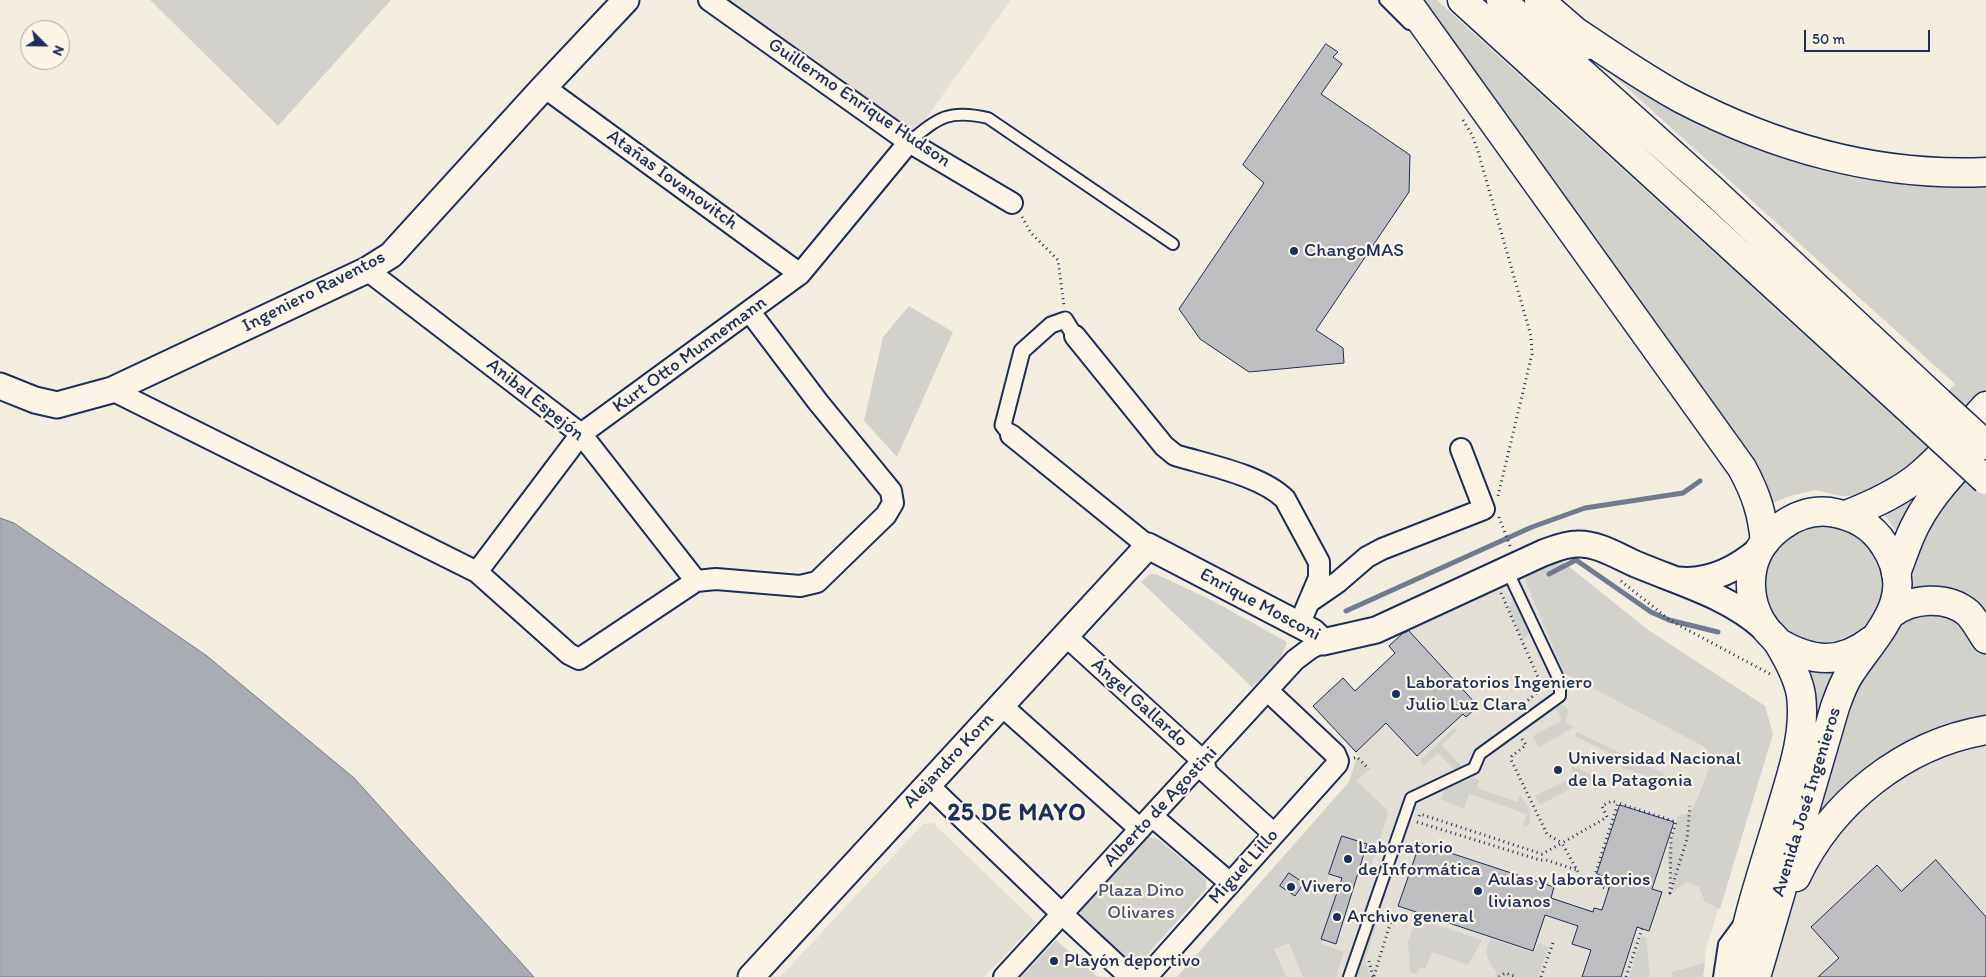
<!DOCTYPE html>
<meta charset="utf-8">
<style>
body{margin:0}
#map{position:relative;width:1986px;height:977px;overflow:hidden;background:#f3ede0;font-family:Itim,sans-serif}
canvas{display:block}
.north{position:absolute;left:20px;top:20px;width:50px;height:50px;box-sizing:border-box;background:#fcf5e5;border:1px solid #a2a6af;border-radius:50%;rotate:113deg;font-size:14px;font-weight:700;line-height:20px;text-align:center;color:#1b2f5e}
.north::after{content:'';display:block;margin:auto;width:18px;height:22px;background:#1b2f5e;clip-path:polygon(50% 0,100% 100%,50% 72%,0 100%)}
.scale{position:absolute;left:1804px;top:30px;width:126px;height:22px;box-sizing:border-box;border:2px solid #1b2f5e;border-top:0;padding-left:6px;font-size:15px;line-height:18px;white-space:nowrap;color:#1b2f5e;-webkit-text-stroke:4px #fcf5e5;paint-order:stroke}
</style>
<div id="map">
<canvas width="1986" height="977"></canvas>
<div class="north">N</div>
<div class="scale">50 m</div>
</div>
<script>
const context = document.querySelector('canvas').getContext('2d');
context.lineJoin = 'round';
function fill(path, color) {
  context.fillStyle = color;
  context.fill(path, 'evenodd');
}
function trace(path, color, width, dash) {
  context.strokeStyle = color;
  context.lineWidth = width;
  context.lineCap = dash ? 'butt' : 'round';
  context.setLineDash(dash || []);
  context.stroke(path);
}
function drawText(font, color, halo, rows, align = 'center') {
  context.font = font + ' Itim,sans-serif';
  context.lineWidth = 4.5;
  context.setLineDash([]);
  context.textBaseline = 'middle';
  context.strokeStyle = halo;
  context.fillStyle = color;
  for (const [text, x, y, turn = 0] of rows) {
    context.save();
    context.translate(x, y);
    context.rotate((+turn || 0) * Math.PI / 180);
    context.textAlign = isNaN(turn) ? turn : align;
    if (halo) context.strokeText(text, 0, 0);
    context.fillText(text, 0, 0);
    context.restore();
  }
}
const built = new Path2D(`
 M709,0H1011L909,142Z
 M1562,561L1648,630L1765,706L1773,734L1706,949L1703,977H1177L1349,782L1357,755L1312,706L1343,677L1355,690L1394,654L1387,646L1407,628L1493,589Z
 M1986,730V977H1756L1786,899L1851,800Z
 M933,823L1036,922L984,977H780L923,824Z`);
const green = new Path2D(`
 M150,0H391L278,126Z
 M1412,0H1437L1903,425L1913,431L1955,384L1606,69L1614,59L1703,112L1986,178V397L1930,458L1861,495L1841,496L1815,490L1790,496L1770,504Z
 M909,306L953,332L897,457L864,421L883,337Z
 M1986,453V619C1982,614 1979,607 1975,603C1956,583 1928,590 1904,592L1910,565L1934,512Z
 M1924,485L1900,536L1887,518L1878,510Z
 M1763 582a60 60 0 1 1 120 0a60 60 0 1 1-120 0Z
 M1562,561L1648,630L1765,706L1773,734L1720,909L1705,902L1699,887L1687,882L1673,892L1667,854L1678,815C1683,815 1688,814 1692,809C1699,799 1709,768 1712,756L1705,747L1564,673L1524,577Z
 M1150,574H1156L1211,600L1287,642L1279,663L1252,687L1141,582Z
 M1513,599L1529,634L1522,638L1509,608Z
 M1952,611L1978,641L1986,654V722L1956,729L1799,858L1845,705L1906,614Z
 M1803,669L1828,672L1843,670L1815,728Z
 M1563,705L1569,710L1565,722L1574,727L1539,747L1533,736L1562,720L1556,707Z
 M1454,728L1457,730L1442,745L1461,766L1460,770L1456,771L1438,753L1424,765L1420,761Z
 M1577,732L1663,773L1665,777L1661,780L1621,768L1625,761L1575,736Z
 M1357,757L1369,769L1357,781L1386,809L1388,814L1369,873L1362,871L1370,845L1342,836L1325,886L1337,891L1321,939L1323,940L1322,944L1344,952L1336,977H1303L1289,943L1274,949L1286,977H1177L1349,782Z
 M1573,766L1604,780L1605,785L1595,791L1589,779L1540,805L1535,796L1574,777L1571,767Z
 M1474,778L1479,780L1477,788L1517,802L1520,795L1530,810V824L1523,827L1527,814L1469,794L1464,809L1441,799C1442,786 1463,782 1474,778Z
 M1145,836L1158,839L1206,879V889L1140,963H1127L1082,921L1080,910Z
 M1376,916V927L1365,960L1370,977H1355Z
 M1416,918L1482,940L1468,965L1432,952L1425,969L1420,967L1417,974L1410,972L1408,942Z
 M1642,936L1646,937L1650,977H1629Z
 M1490,938L1534,953L1538,943L1549,947L1538,977H1494L1497,973C1487,957 1483,957 1490,938Z
 M1056,940L1098,977H1021Z
 M1705,963L1703,977H1672V972Z`);
const water = new Path2D(`
 M0,518L14,523L207,656L354,778L534,977H0Z`);
const stream = new Path2D(`
 M1549,574L1576,560L1651,612L1669,620L1718,632
 M1346,611L1532,527L1585,508L1683,493L1700,481`);
const building = new Path2D(`
 M1326,44L1338,52L1333,57L1342,64L1321,94L1410,155L1409,192L1316,330L1343,348L1344,363L1249,372L1200,339L1179,309L1264,183L1243,165Z
 M1409,631L1478,706L1466,717L1463,714L1417,756L1386,723L1356,752L1313,706L1343,678L1355,691L1395,653L1389,646L1402,634Z
 M1620,805L1674,822L1652,889L1662,892L1649,931L1637,927L1621,977H1582L1591,950L1572,944L1578,926L1545,915L1533,951L1398,906L1420,843L1554,887L1551,898L1593,912L1594,908L1602,910L1612,879L1597,874Z
 M1342,836L1367,844L1336,944L1321,939L1342,878L1329,874Z
 M1936,860L1986,917V977H1818L1839,958L1811,927L1877,865L1901,891Z
 M1289,873L1304,883L1295,896L1280,886Z`);
const path = new Path2D(`
 M1463,120L1472,135L1477,148L1531,336L1532,354L1498,496
 M1022,217L1031,233L1058,260L1064,307
 M1499,517L1510,546
 M1621,581L1671,621L1770,674
 M1501,593L1540,682V690L1526,702
 M1522,739L1526,745L1512,756L1511,760L1547,834L1562,843
 M1354,758L1357,757L1369,769
 M1419,816L1420,814L1542,854L1562,843
 M1417,822L1540,860H1546L1577,870
 M1592,884L1583,881L1562,843L1607,817L1602,806L1612,801L1618,803
 M1609,889L1592,884L1618,803L1676,822L1671,837L1670,893L1687,839L1690,806
 M1369,961L1373,977
 M1374,976L1391,921
 M1499,977L1505,973L1517,977
 M1541,977L1554,940
 M1626,977L1642,929`);
const service = new Path2D(`
 M1385,0L1409,24
 M909,142C939,117 949,109 988,118L1173,244
 M1349,977L1411,798L1474,768L1480,754L1560,696V682L1507,570
 M1719,977L1724,944L1738,925`);
const pedestrian = new Path2D(`
 M1011,435L1003,425L1022,351L1051,325L1065,320L1075,336`);
const minor = new Path2D(`
 M709,0L909,142L1012,203
 M544,87L800,274
 M367,270L581,434L696,581
 M1075,336L1164,446L1175,455C1207,465 1261,475 1285,499L1319,562V578L1299,625
 M112,390L477,572L569,654L579,659L696,581L716,579L800,586L817,582L886,515L893,503L891,491L818,402L750,312
 M1011,435L1148,546
 M477,572L581,434L800,274L909,142
 M1309,602L1338,582L1367,557L1382,549L1484,509L1461,449
 M1066,636L1203,761L1207,773L1274,834
 M1001,705L1140,829
 M927,784L1062,914L1130,977
 M1153,817L1230,883
 M1004,977L1295,660L1311,648L1323,642
 M1144,977L1151,972L1337,764L1338,761L1335,754L1268,691`);
const tertiary = new Path2D(`
 M0,386L35,400L57,405L112,390L367,270L391,255L544,87L626,0
 M1678,580C1709,583 1737,569 1760,549
 M751,977L1148,546L1313,632L1323,642L1376,630L1543,553C1554,549 1565,544 1577,544C1598,543 1619,557 1638,565C1681,583 1729,596 1764,628`);
const secondary = new Path2D(`
 M1846,515C1872,505 1899,493 1920,475C1944,455 1965,429 1986,406
 M1896,573C1903,556 1908,538 1917,522C1933,492 1957,468 1980,444`);
const primary = new Path2D(`
 M1891,614C1911,598 1947,595 1968,613C1975,620 1980,630 1986,639
 M1779,643C1812,662 1840,665 1872,640
 M1796,877C1831,802 1904,744 1986,730
 M1737,977C1745,920 1765,865 1781,810C1792,773 1806,734 1801,695C1798,677 1788,659 1779,644C1775,637 1768,633 1764,626C1752,609 1748,587 1753,566C1761,534 1797,508 1830,512C1854,516 1872,525 1885,546C1919,598 1876,633 1849,675C1843,684 1839,696 1835,707L1756,977`);
const trunk = new Path2D(`
 M1406,0L1742,468C1756,494 1762,512 1765,542
 M1462,0L1922,421
 M1501,0L1710,188L1939,402
 M1539,0L1576,32L1587,45
 M1576,32C1611,55 1645,79 1682,99C1776,148 1880,177 1986,172`);
const trunkBridge = new Path2D(`
 M1939,402L1986,445
 M1922,421L1986,480`);
const markers = [
 [1294,251,5,"#1b2f5e"],
 [1396,694,5,"#1b2f5e"],
 [1558,770,5,"#1b2f5e"],
 [1348,859,5,"#1b2f5e"],
 [1291,887,5,"#1b2f5e"],
 [1478,891,5,"#1b2f5e"],
 [1337,917,5,"#1b2f5e"],
 [1054,961,5,"#1b2f5e"]
];
const streetNames = [
 ["Guillermo Enrique Hudson",859,103,34],
 ["Atañas Iovanovitch",672,180,36],
 ["Ingeniero Raventos",314,292,-27],
 ["Kurt Otto Munnemann",690,355,-36],
 ["Anibal Espejón",535,400,39],
 ["Enrique Mosconi",1260,605,28],
 ["Ángel Gallardo",1139,703,42],
 ["Alejandro Korn",949,761,-47],
 ["Avenida José Ingenieros",1807,802,-73],
 ["Alberto de Agostini",1161,807,-47],
 ["Miguel Lillo",1244,867,-48]
];
const poiNames = [
 ["ChangoMAS",1304,251],
 ["Laboratorios Ingeniero",1406,683],
 ["Julio Luz Clara",1406,705],
 ["Universidad Nacional",1568,759],
 ["de la Patagonia",1568,781],
 ["Laboratorio",1358,848],
 ["de Informática",1358,870],
 ["Aulas y laboratorios",1488,880],
 ["livianos",1488,902],
 ["Vivero",1301,887],
 ["Archivo general",1347,917],
 ["Playón deportivo",1064,961]
];
const parkNames = [
 ["Plaza Dino",1141,891],
 ["Olivares",1141,913]
];
const districtNames = [
 ["25 DE MAYO",1017,814]
];
fill(built, '#e3dfd6');
fill(green, '#d3d1cc');
fill(water, '#a9acb3');
trace(water, '#707a91', 1);
trace(stream, '#707a91', 5);
fill(building, '#bebec0');
trace(building, '#1b2f5e', 1);
trace(service, '#1b2f5e', 14);
trace(pedestrian, '#1b2f5e', 19);
trace(minor, '#1b2f5e', 24);
trace(tertiary, '#1b2f5e', 29);
trace(secondary, '#1b2f5e', 31);
trace(primary, '#1b2f5e', 31);
trace(trunk, '#1b2f5e', 31);
trace(path, '#1b2f5e', 3, [1, 4]);
trace(service, '#fcf5e5', 10);
trace(pedestrian, '#fcf5e5', 15);
trace(minor, '#fcf5e5', 20);
trace(tertiary, '#fcf5e5', 25);
trace(secondary, '#fcf5e5', 28);
trace(primary, '#fcf5e5', 28);
trace(trunk, '#fcf5e5', 28);
trace(trunkBridge, '#1b2f5e', 31, []);
trace(trunkBridge, '#fcf5e5', 28);
for (const [x, y, r, color] of markers) {
  const dot = new Path2D();
  dot.arc(x, y, r, 0, 2 * Math.PI);
  context.fillStyle = color;
  context.fill(dot);
  trace(dot, '#fcf5e5', 2);
}
drawText('19px', '#1b2f5e', '#fcf5e5', streetNames);
drawText('19px', '#1b2f5e', '#fcf5e5', poiNames, 'left');
drawText('19px', '#49587a', '#fcf5e5', parkNames);
context.letterSpacing = '1px';
drawText('bold 24px', '#1b2f5e', '#fcf5e5', districtNames);
context.letterSpacing = '0px';
</script>
